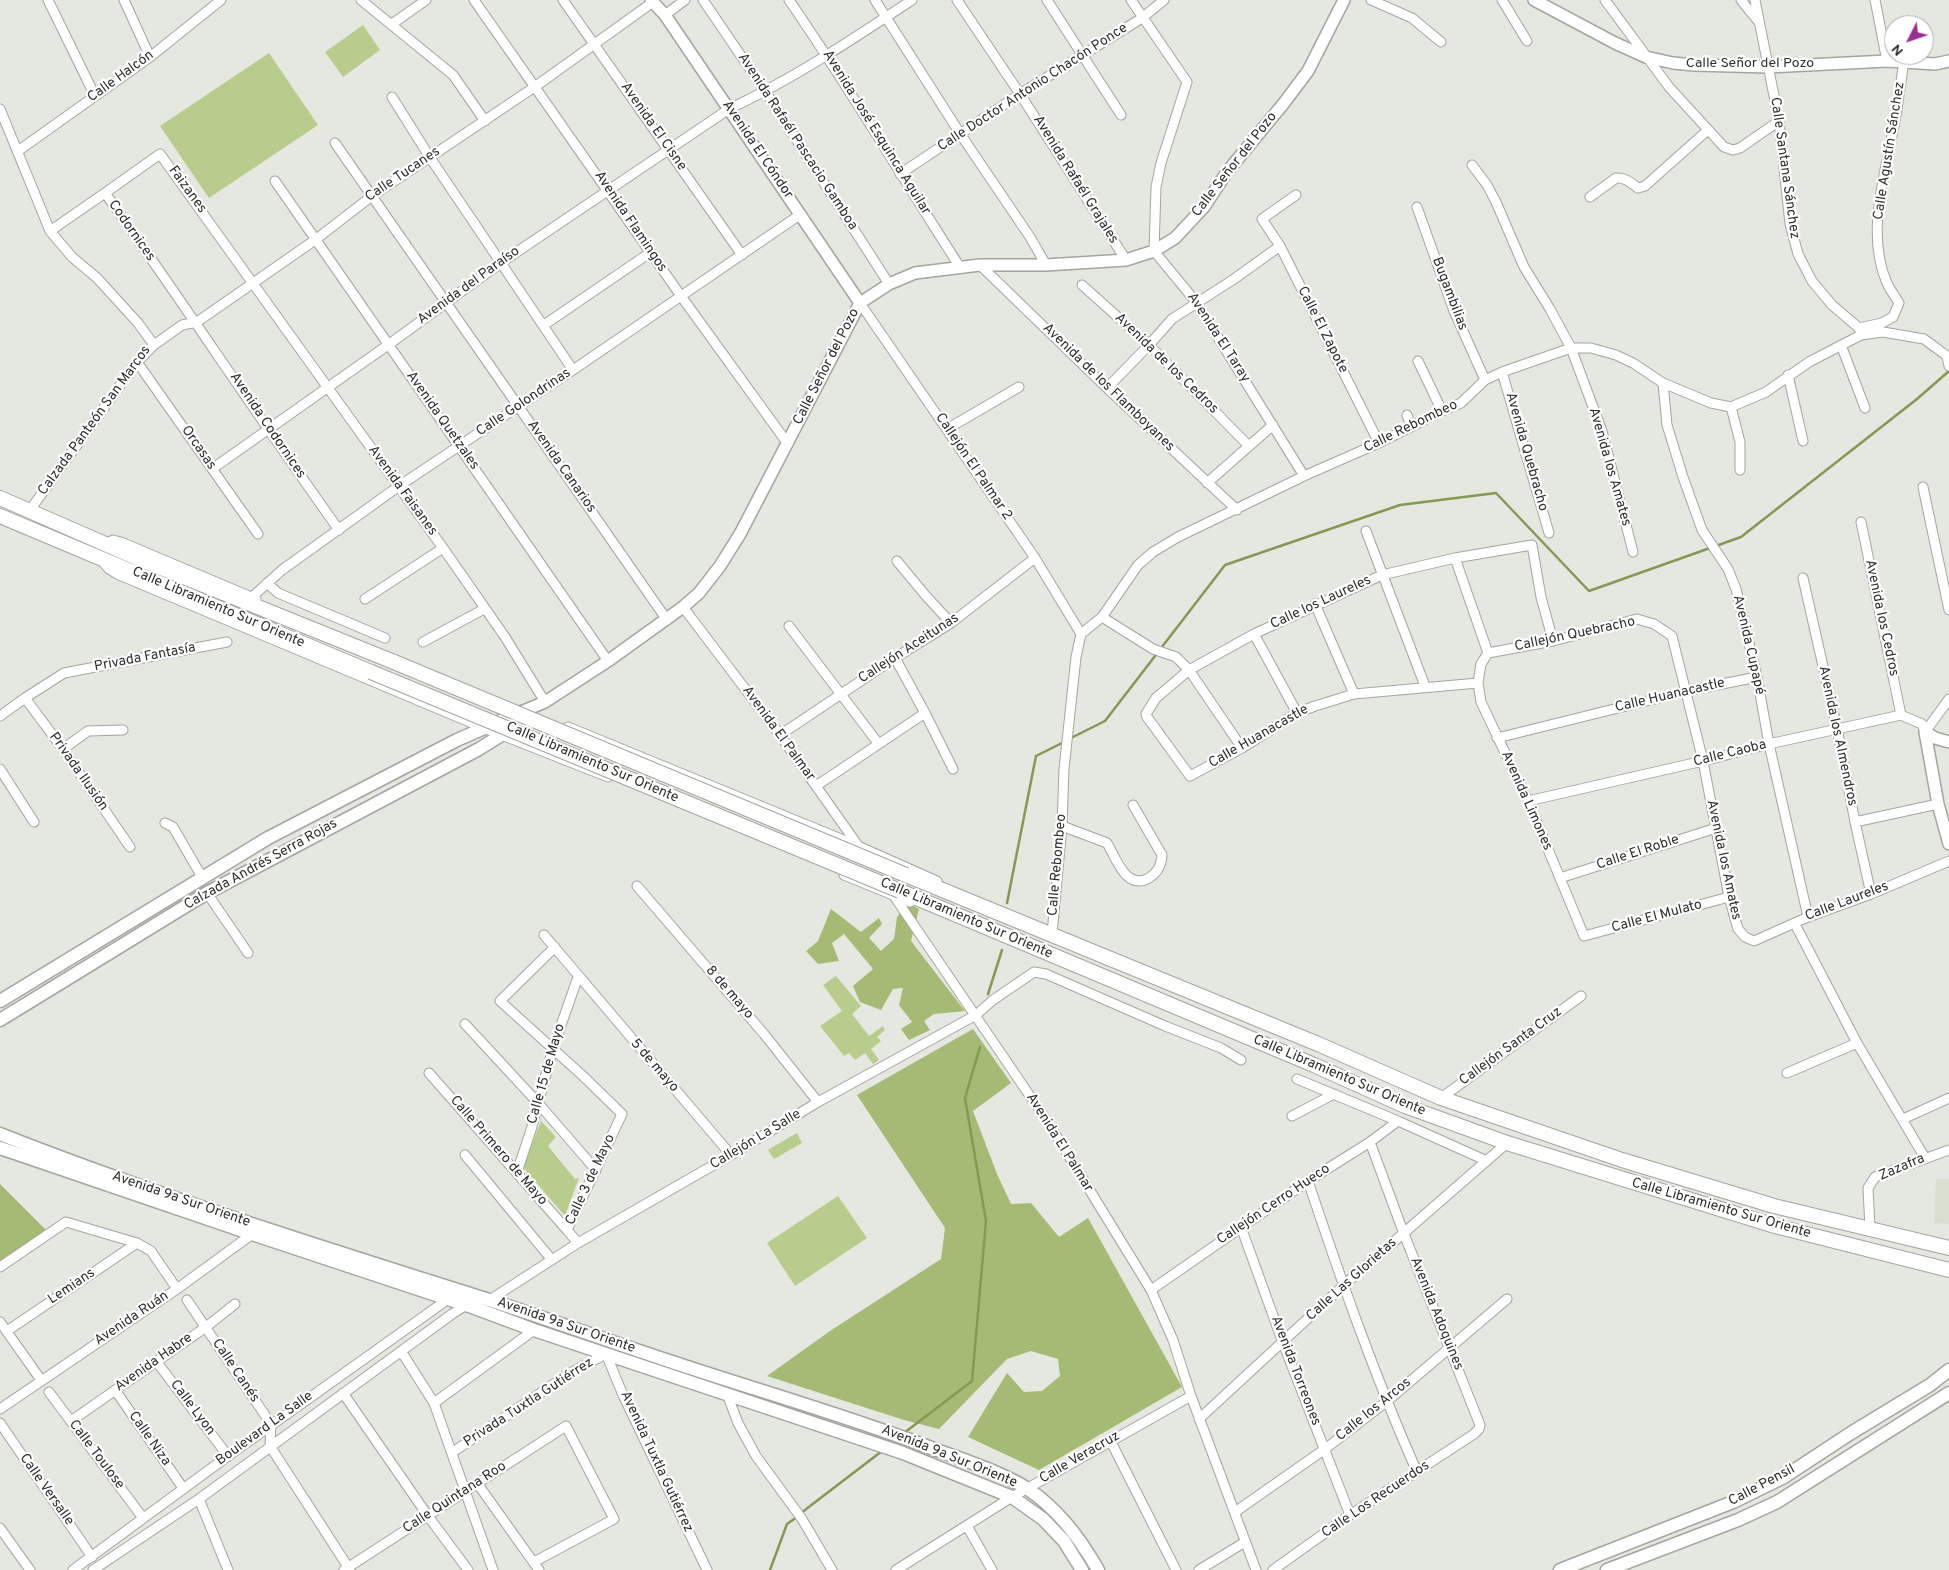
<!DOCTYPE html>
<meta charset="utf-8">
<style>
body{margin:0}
#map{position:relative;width:1949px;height:1570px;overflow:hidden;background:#e5e7e1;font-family:Overpass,sans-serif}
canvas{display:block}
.north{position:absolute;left:1884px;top:15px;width:50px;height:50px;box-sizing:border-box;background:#fff;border:1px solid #abacab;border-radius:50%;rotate:229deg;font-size:14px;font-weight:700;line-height:20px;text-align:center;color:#2e2f2c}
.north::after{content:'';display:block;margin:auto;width:18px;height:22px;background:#9c3090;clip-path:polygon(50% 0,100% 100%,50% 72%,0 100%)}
</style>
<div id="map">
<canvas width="1949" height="1570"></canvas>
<div class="north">N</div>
</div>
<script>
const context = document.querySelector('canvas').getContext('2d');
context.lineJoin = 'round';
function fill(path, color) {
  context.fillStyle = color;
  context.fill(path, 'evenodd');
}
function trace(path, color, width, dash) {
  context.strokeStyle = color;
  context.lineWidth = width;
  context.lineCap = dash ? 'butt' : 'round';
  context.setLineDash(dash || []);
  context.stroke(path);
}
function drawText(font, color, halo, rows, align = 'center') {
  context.font = font + ' Overpass,sans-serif';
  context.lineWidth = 4.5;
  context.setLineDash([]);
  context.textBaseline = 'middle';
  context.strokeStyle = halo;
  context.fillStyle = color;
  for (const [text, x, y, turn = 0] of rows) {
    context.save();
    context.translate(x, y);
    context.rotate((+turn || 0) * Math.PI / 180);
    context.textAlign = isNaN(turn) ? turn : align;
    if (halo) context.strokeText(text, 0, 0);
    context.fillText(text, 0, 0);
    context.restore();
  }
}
const built = new Path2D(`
 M1936,1179H1949V1224L1934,1223Z`);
const green = new Path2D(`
 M363,25L380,50L343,77L325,52Z
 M269,53L318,125L209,198L160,126Z
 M836,976L861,1006L852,1014L869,1036L883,1026L885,1030L877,1037L881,1041L871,1049L879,1060L873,1064L865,1053L855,1060L849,1053L844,1056L820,1026L842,1011L823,985Z
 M541,1121L556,1137L548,1146L575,1179L579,1178L565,1216L523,1167Z
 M797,1133L802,1143L774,1159L768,1150Z
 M838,1196L867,1238L795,1286L767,1243Z`);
const forest = new Path2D(`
 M908,903L919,909L911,941L965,1011L934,1014L924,1021L930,1030L909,1040L901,1029L912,1022L899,1005L903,988L893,989L881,1010L860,1002L853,986L873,969L844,934L832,943L839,961L818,964L806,951L818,941L831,909L861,932L879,918L882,924L869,938L881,951L894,939L897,917Z
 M973,1029L1011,1083L973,1111L997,1174L1011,1204L1031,1203L1059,1237L1088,1218L1182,1387L1039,1470L968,1437L1007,1373L1024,1392L1042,1391L1060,1376L1058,1359L1031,1351L1007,1359L939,1429L904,1420L767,1376L830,1331L941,1259L945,1228L857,1095Z
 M0,1184L49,1233L0,1266Z`);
const stream = new Path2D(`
 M1069,739L1105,721L1225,565L1400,505L1496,493L1589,591L1741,537L1917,399L1949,371
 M1007,903L1036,756L1064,742
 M988,994L1002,950
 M904,1433L972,1381L986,1221L965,1098L980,1047
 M801,1513L882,1451
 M770,1570L787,1524L797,1517`);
const minor = new Path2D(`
 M48,0L95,96
 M124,0L150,57
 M361,0L453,75L485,121
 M474,0L681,296L788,444
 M563,0L742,255
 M703,0L765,91L889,284
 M789,0C849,87 903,179 960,267
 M875,0L961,135L1030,237L1046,265
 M957,0L1020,94L1126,260
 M1047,0L1121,115
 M1131,0L1187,82L1161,163L1156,187L1154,251L1196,302L1304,476
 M1371,0L1412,18L1441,42
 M1502,0L1527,41
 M1605,0L1669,87L1724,147L1733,150L1740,148L1779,121
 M1741,0L1758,21
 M1755,0L1779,121L1790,224L1798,254L1812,281L1832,305L1859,328L1861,335
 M1875,0L1887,61
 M665,15L685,0
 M392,24L426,0
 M392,97L429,156L573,370
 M0,109L50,231L72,257L97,278L138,323L154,345L137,362L30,510
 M335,143L667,620
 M18,151L150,57L221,0
 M1472,165L1487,185L1496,202L1524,267L1550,309L1571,348L1602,431L1633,552
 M900,174L1020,94L1142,18L1164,0
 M275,181L608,661
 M105,193L160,154L443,548L505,637L545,702
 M1296,195L1262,219L1280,246L1379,443
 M1590,197L1616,178C1625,177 1631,183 1638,188L1645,186L1708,130
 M1417,207L1454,311L1485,380
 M50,231L105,193C184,304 259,418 339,530
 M980,265L1107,388L1237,510
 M1082,285L1149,345L1248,445
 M860,303L1035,558L1081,634
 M544,325L651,252
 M1859,328L1882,323L1893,317L1899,303C1895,296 1890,290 1887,283C1866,235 1884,179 1893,131C1898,108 1900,85 1904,62
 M154,345L182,325L197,322L315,240L372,196L536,86L653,2
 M1841,345L1865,408
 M1418,361L1442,411
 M137,362L258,534
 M1502,372L1549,533
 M1788,375L1803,441
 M1663,383L1667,425L1683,477L1702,530L1728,569L1736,589L1757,677L1769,744L1808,917
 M1107,388L1149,345L1172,319L1234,279L1280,246
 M1731,407L1740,442V470
 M1407,415L1411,426
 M947,429L1019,387
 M212,469L388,345L502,262L729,109C793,79 853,39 912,0
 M1207,483L1273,425
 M1923,487L1949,610
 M1861,522L1901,715
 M1366,531L1425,686
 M105,544L113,540L121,542L256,599
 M1455,558L1488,653
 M101,560L109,569L117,574L484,728L608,777
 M897,561L926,596L951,623
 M1803,578L1837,728L1855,822L1871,894
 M267,583L278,593L385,638
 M252,597L282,570L399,486L573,370L801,214
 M365,599L443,548
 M1315,604L1354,694
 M683,607L780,735L859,847
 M1102,617L1153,649L1176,657L1189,670L1242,748
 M789,626L878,743
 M1254,634L1297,713
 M423,642L484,609
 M895,658L925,713L953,769
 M1478,683L1354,694L1315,706L1297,713L1242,748L1190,776L1147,717L1146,714L1156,698L1189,670L1254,634L1382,575L1455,558L1532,545L1541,597L1553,641
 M25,698L63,749L130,847
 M0,716L25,698L64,673L227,642
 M568,727L858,846L937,881
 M780,735L895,658L951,623L1035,558
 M1497,738L1687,691L1757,677
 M63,749L88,731L123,730
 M0,769L34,822
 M816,786L925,713
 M1528,801L1703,761L1769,744L1901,715L1922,724L1925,732L1949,699
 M1855,822L1938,804
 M165,823L173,827L202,877
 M1062,826L1107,843C1116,858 1126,891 1149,878C1158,872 1161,866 1162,855L1133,805
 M844,875L910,902
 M1560,878L1716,828
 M637,886L764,1034L818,1102
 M207,893L248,953
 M894,896L1049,1124L1151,1290L1173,1340L1191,1396L1256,1570
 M1729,897L1584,936L1528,801L1481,702L1478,683L1481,664L1488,653L1553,641L1637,619L1654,624L1672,636L1703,761L1729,897L1738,929L1745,937L1754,941L1808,917L1871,894L1949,861
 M1795,924L1857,1043L1925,1158
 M1052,934L1062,826L1064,769L1076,657L1081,634L1102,617L1138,565L1153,552L1178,537L1304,476L1379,443L1442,411L1461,403L1485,380L1502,372L1571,348H1591L1616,355L1633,363L1663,383L1711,403L1731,407L1766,392L1809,362L1861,335L1883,332L1924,339L1947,356L1949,366
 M544,935L731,1155
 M555,947L500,1001L583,1076L622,1114L567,1230L578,1243
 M465,1024L538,1103L596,1170
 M429,1073L567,1230
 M1787,1073L1857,1043
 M1297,1079L1398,1121L1487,1161
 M1441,1098L1581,996
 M1292,1116L1334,1094
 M1903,1119L1949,1098
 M465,1155L552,1260
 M517,1172L531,1130L553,1048L578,977
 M1308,1181C1341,1280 1375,1377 1417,1472
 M1241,1227L1283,1343L1350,1515
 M1870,1229L1868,1188L1875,1177L1949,1150
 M0,1267L66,1222L137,1243L151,1251L177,1289
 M1151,1290L1308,1181L1370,1142L1398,1121
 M187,1300L271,1424L270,1446L350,1570
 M488,1301L578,1243L731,1155L818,1102L976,1015L993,1000L1034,972L1046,974L1165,1026L1221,1048L1241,1060
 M0,1322L41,1380
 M7,1331L137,1243
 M401,1351L434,1403L493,1570
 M156,1361L228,1456
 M115,1390L183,1488
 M49,1392L143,1518
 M343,1393L428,1516L468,1570
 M727,1394L738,1423L756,1456L802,1519L832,1570
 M434,1403L534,1330
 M0,1409L177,1289L255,1232
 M1199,1419L1343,1286L1507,1143
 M71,1421L206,1327L235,1304
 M0,1423L92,1557
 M1110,1440L1176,1570
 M453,1452L570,1373L606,1354L623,1395L707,1570
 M477,1483L539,1570
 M199,1499L228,1570
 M1235,1512L1325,1449L1386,1402L1507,1299
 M967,1526L992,1570
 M0,1528L30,1570
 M73,1570L228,1456L451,1297
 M93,1570L199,1499L452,1314L468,1304
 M344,1570L566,1426L614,1519L534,1562
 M896,1570L1012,1497L1191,1396
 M1199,1570L1245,1542
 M1273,1570L1350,1515L1474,1434L1479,1429L1480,1425L1404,1234L1370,1142`);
const tertiary = new Path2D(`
 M651,0L665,15L860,303
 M1534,0L1615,43L1646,57L1673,63L1694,65L1768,67L1887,61L1935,64L1949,61
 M521,712L545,702L608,661L683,607L699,593L720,566L740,534L860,303L889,284L915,273L980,265H1046L1126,260L1154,251L1175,238L1204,207L1227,172L1284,103L1308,71L1344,0
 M1925,732L1938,804L1949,844
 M1925,732L1935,738L1949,742`);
const secondary = new Path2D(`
 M0,1001L268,838L457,740L521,712
 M0,1020L207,893L479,749L527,719
 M0,1134C160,1197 325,1248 489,1300C551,1320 611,1342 672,1362C759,1391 848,1416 934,1449C964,1460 1001,1472 1028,1489C1059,1510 1080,1538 1098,1570
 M0,1148L252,1234L472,1307L534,1330L903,1453L1012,1497L1043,1519L1064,1541L1082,1570
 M1560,1570L1733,1502L1784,1477L1851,1433L1930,1385L1949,1370
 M1607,1570L1738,1520L1777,1502L1949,1393`);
const primary = new Path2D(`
 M0,498L144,561L394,662
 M0,516L371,672
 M906,875L1318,1044L1441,1098L1622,1160L1774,1206L1949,1248
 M900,891L1314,1065L1405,1106L1507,1143L1775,1226L1949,1270`);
const primaryBridge = new Path2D(`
 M394,662L906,875
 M371,672L900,891`);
const streetNames = [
 ["Calle Señor del Pozo",1750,64],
 ["Calle Halcón",121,77,-36],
 ["Calle Doctor Antonio Chacón Ponce",1033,88,-33],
 ["Avenida El Cisne",653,127,55],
 ["Avenida José Esquinca Aguilar",876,133,58],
 ["Avenida Rafaél Pascacio Gamboa",797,142,57],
 ["Avenida El Cóndor",757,150,56],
 ["Calle Agustín Sánchez",1890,151,-81],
 ["Calle Señor del Pozo",1235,165,-52],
 ["Calle Santana Sánchez",1784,168,82],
 ["Calle Tucanes",403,175,-34],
 ["Avenida Rafaél Grajales",1075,180,58],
 ["Faizanes",187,190,54],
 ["Avenida Flamingos",630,222,56],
 ["Codornices",131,231,55],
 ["Avenida del Paraíso",469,286,-36],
 ["Bugambilias",1449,294,69],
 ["Calle El Zapote",1322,330,63],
 ["Avenida El Taray",1218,338,57],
 ["Avenida de los Cedros",1166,364,44],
 ["Calle Señor del Pozo",827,367,-63],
 ["Avenida de los Flamboyanes",1108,388,44],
 ["Calle Golondrinas",524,403,-34],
 ["Calzada Panteón San Marcos",95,421,-54],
 ["Avenida Quetzales",442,421,55],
 ["Avenida Codornices",267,426,56],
 ["Calle Rebombeo",1411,427,-26],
 ["Orcasas",198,448,55],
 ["Avenida Quebracho",1526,452,74],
 ["Avenida Canarios",561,467,55],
 ["Callejón El Palmar 2",973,467,56],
 ["Avenida los Amates",1609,467,74],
 ["Avenida Faisanes",402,491,54],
 ["Calle los Laureles",1321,603,-25],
 ["Calle Libramiento Sur Oriente",218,608,23],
 ["Avenida los Cedros",1881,618,78],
 ["Callejón Quebracho",1575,635,-12],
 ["Avenida Cupapé",1748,645,77],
 ["Callejón Aceitunas",909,649,-33],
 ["Privada Fantasía",145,658,-11],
 ["Calle Huanacastle",1670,696,-13],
 ["Avenida El Palmar",778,734,54],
 ["Avenida los Almendros",1837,736,78],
 ["Calle Huanacastle",1259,737,-30],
 ["Calle Caoba",1730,754,-14],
 ["Calle Libramiento Sur Oriente",592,763,23],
 ["Privada Ilusión",78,772,55],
 ["Avenida Limones",1526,801,66],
 ["Calle El Roble",1638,853,-18],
 ["Avenida los Amates",1723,860,78],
 ["Calzada Andrés Serra Rojas",261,865,-29],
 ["Calle Rebombeo",1058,865,-85],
 ["Calle Laureles",1847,902,-21],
 ["Calle El Mulato",1657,917,-15],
 ["Calle Libramiento Sur Oriente",966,919,23],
 ["8 de mayo",729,993,49],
 ["Callejón Santa Cruz",1511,1047,-36],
 ["5 de mayo",654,1066,49],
 ["Calle 15 de Mayo",547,1074,-74],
 ["Calle Libramiento Sur Oriente",1339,1076,23],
 ["Callejón La Salle",756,1140,-31],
 ["Avenida El Palmar",1059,1143,58],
 ["Calle Primero de Mayo",498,1151,49],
 ["Zazafra",1902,1168,-23],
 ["Calle 3 de Mayo",591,1180,-65],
 ["Avenida 9a Sur Oriente",181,1200,19],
 ["Callejón Cerro Hueco",1274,1205,-34],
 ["Calle Libramiento Sur Oriente",1721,1209,16],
 ["Calle Las Glorietas",1352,1280,-42],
 ["Lemians",72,1287,-34],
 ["Avenida Adoquines",1436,1314,68],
 ["Avenida Ruán",132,1319,-34],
 ["Avenida 9a Sur Oriente",566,1326,19],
 ["Avenida Habre",154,1363,-35],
 ["Calle Canés",235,1371,56],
 ["Avenida Torreones",1295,1371,69],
 ["Privada Tuxtla Gutiérrez",529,1403,-33],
 ["Calle Lyon",192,1408,53],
 ["Calle los Arcos",1374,1410,-39],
 ["Boulevard La Salle",265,1429,-36],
 ["Calle Niza",149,1439,55],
 ["Calle Toulose",96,1455,53],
 ["Avenida 9a Sur Oriente",949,1457,22],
 ["Calle Veracruz",1080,1458,-30],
 ["Avenida Tuxtla Gutiérrez",656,1462,65],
 ["Calle Pensil",1762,1486,-28],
 ["Calle Versalle",46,1490,55],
 ["Calle Quintana Roo",455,1498,-33],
 ["Calle Los Recuerdos",1376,1500,-34]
];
fill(built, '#daded1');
fill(green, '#b8cd8c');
fill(forest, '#a5bb73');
trace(stream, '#849952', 2.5);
trace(minor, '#a3a59e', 11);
trace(tertiary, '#a3a59e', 14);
trace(secondary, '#a3a59e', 15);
trace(primary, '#a3a59e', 16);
trace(minor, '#fff', 9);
trace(tertiary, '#fff', 11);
trace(secondary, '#fff', 12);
trace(primary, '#fff', 14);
trace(primaryBridge, '#a3a59e', 16, []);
trace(primaryBridge, '#fff', 14);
drawText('14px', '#2e2f2c', '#fff', streetNames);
</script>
